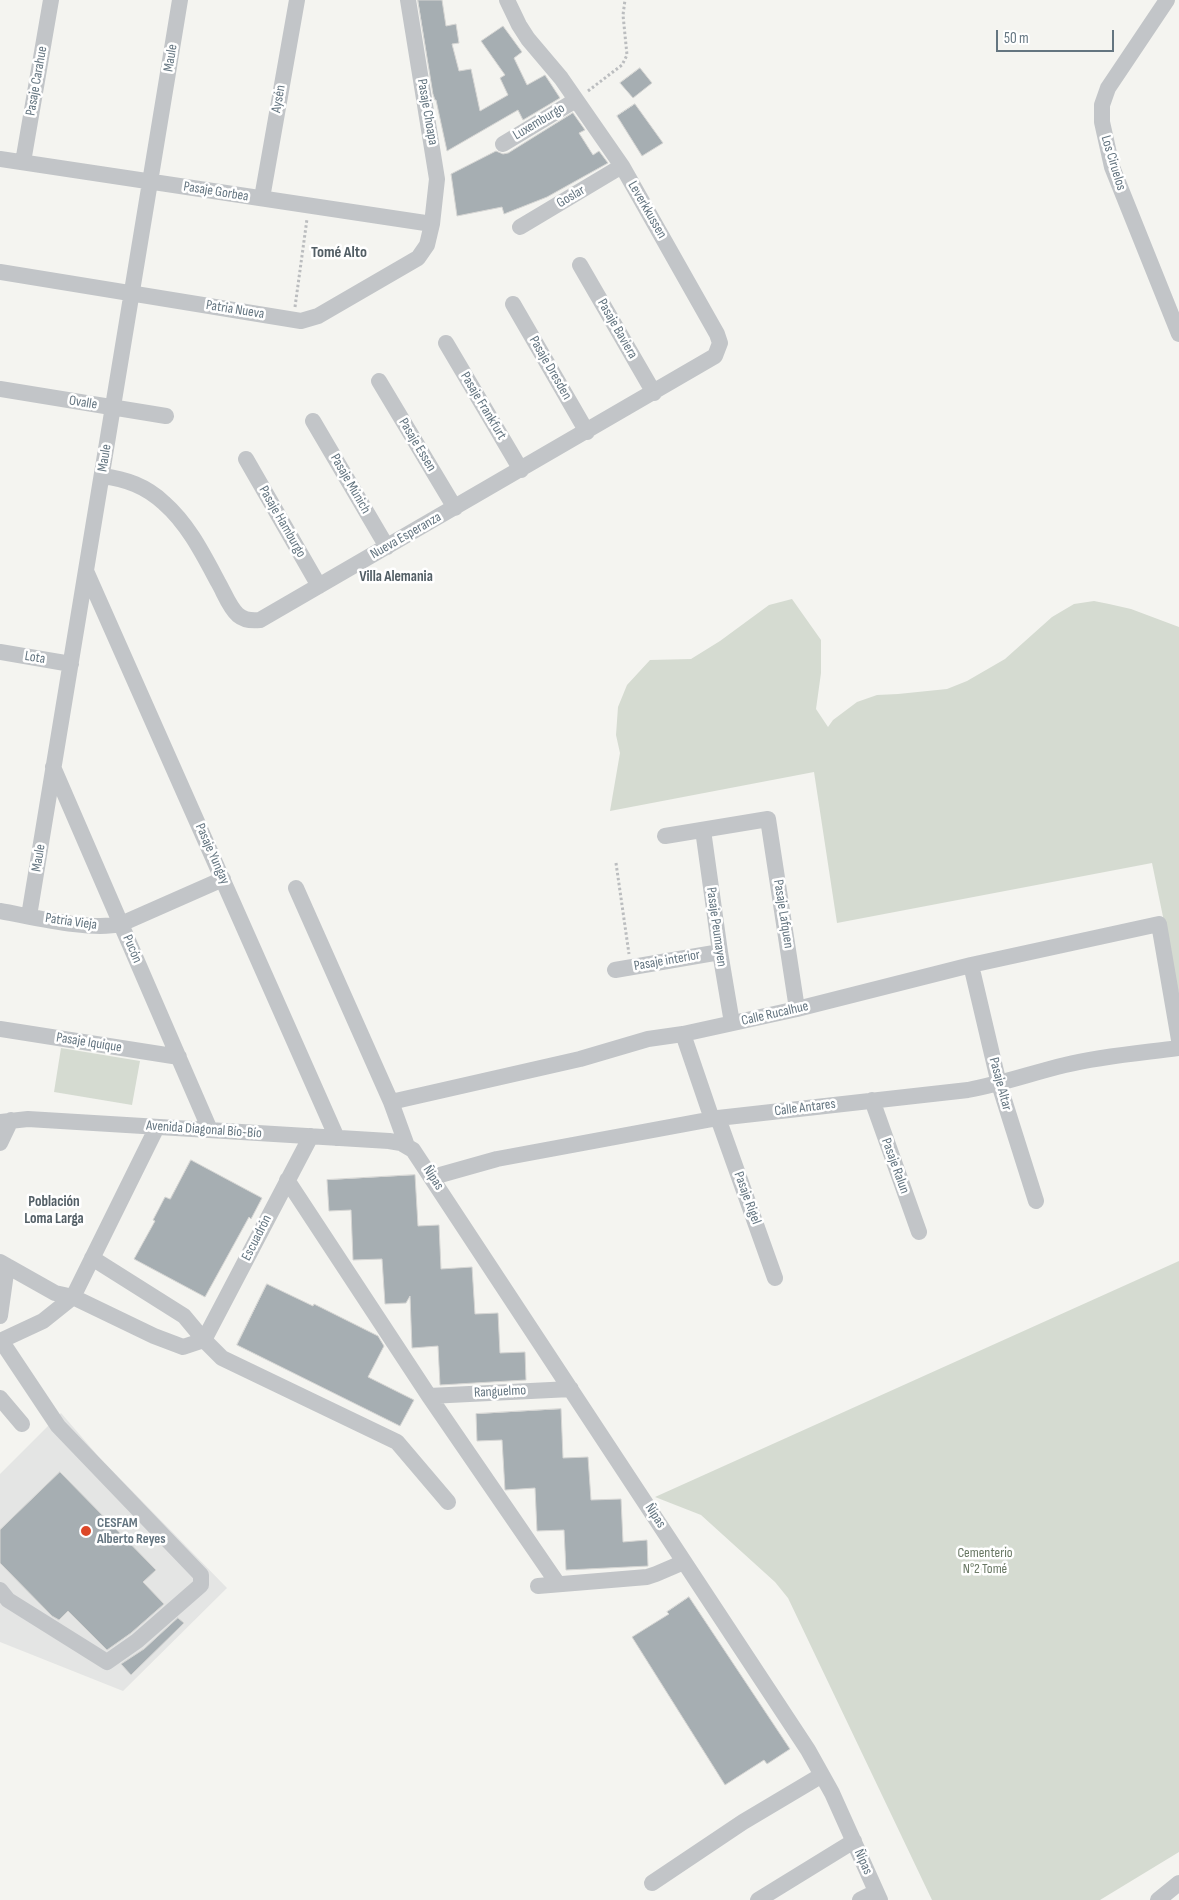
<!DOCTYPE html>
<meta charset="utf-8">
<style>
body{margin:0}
#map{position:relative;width:1179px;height:1900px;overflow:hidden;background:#f4f4f0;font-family:"Sofia Sans Condensed",sans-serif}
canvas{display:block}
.scale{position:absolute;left:996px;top:30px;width:118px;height:22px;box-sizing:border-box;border:2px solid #647580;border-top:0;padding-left:6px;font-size:15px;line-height:18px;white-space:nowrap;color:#647580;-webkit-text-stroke:4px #fff;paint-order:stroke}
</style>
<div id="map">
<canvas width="1179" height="1900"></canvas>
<div class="scale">50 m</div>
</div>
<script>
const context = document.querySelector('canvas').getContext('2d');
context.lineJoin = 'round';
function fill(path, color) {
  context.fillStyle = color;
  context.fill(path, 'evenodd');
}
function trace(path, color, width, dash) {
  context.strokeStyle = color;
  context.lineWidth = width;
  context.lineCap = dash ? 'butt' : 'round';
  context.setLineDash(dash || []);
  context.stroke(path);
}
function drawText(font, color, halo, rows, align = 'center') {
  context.font = font + ' "Sofia Sans Condensed",sans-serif';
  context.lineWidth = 5;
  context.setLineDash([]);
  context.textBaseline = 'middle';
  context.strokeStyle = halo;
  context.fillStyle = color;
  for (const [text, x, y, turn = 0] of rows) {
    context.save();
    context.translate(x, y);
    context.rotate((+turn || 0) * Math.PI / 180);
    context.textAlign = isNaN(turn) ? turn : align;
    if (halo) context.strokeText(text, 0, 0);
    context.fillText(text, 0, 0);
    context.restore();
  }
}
const built = new Path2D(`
 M61,1413L99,1457L227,1588L123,1691L0,1642V1474Z`);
const green = new Path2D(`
 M792,599L821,640V673L816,709L828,727L833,720L857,702L877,695L898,694L947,689L967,681L1005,659L1052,617L1074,604L1094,601L1109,604L1131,609L1179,627V995L1152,863L837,923L814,772L610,811L620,753L616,735L618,707L627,685L650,660L691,659L720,641L769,605Z
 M61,1048L140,1061L132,1105L54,1092Z
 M1179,1261V1852L1100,1900H932L788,1598L775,1582L701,1515L655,1497Z`);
const building = new Path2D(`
 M418,0H442L446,26L456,24L459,43L452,44L459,71L471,69L480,111L508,95L500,78L505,75L481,41L503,26L522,52L514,58L527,85L545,75L560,98L523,120L518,110L447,151L436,100H435L433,94Z
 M640,68L652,83L633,98L620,83Z
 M635,104L663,143L642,156L617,116Z
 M573,113L585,130L579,133L593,155L599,151L608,163L547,197L504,214L502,207L457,216L451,174L496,151L503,154L508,153Z
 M191,1160L262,1198L251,1219L249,1217L205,1297L134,1259L155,1221L153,1220L165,1197L170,1199Z
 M415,1175L418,1226L439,1225L441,1269L472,1267L475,1314L498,1313L500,1353L525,1352L526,1380L440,1385L438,1346L412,1348L410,1296L406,1303L385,1304L382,1259L353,1260L351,1210L329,1211L327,1180Z
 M267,1284L313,1306L314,1304L378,1336L384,1346L368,1377L414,1400L400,1426L237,1345Z
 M561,1409L563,1458L588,1457L591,1500L621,1499L623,1542L647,1540L648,1566L566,1570L564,1530L537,1531L535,1488L505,1490L502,1440L477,1441L476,1414Z
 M60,1472L156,1570L143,1582L164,1604L131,1633L107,1650L68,1611L59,1620L52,1616L0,1563V1530Z
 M689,1597L790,1749L767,1764L764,1760L725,1785L632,1637L669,1614L667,1612Z
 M178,1618L184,1623L131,1675L121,1664L144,1649Z`);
const path = new Path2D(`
 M588,91L622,65L627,55L623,15L625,0
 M295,307L307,219
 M616,863L629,954`);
const minor = new Path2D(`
 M1167,0L1108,88L1102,105V122L1112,167L1179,334
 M503,144L576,100
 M0,159L432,224
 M23,162L51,0
 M262,198L297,0
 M520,227L622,166
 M580,265L654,393
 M0,272L301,321L318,316L418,258L427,245L432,224L437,179L408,0
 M513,304L587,432
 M446,343L521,470
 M379,381L455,508
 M0,389L166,416
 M313,421L387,547
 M246,459L319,586
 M102,476C126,479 146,486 164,503C188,524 203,554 218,582C224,592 229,607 238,615C244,620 252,621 260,620L715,356L720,343L717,334L622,166L561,78L528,39L519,25L507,0
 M86,571L337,1138
 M0,652L71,664
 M53,767L210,1130
 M703,830L720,952L732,1023
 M665,836L768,819L797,1009
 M296,888L391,1102L407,1146
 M0,911C34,917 89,931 121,924L223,879
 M29,916L180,0
 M971,965L999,1084L1036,1201
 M615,970L720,952
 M0,1029L179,1057
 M683,1034L712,1119
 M872,1100L919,1232
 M391,1102L580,1059L648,1039L683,1034L797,1009L971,965L1159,924L1179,1040
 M718,1118L775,1278
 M0,1122L28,1119L389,1141L401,1143L413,1150L808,1750L832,1793L880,1900
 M0,1143L11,1120
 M433,1177L497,1159L718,1118L968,1090C1001,1084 1032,1073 1065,1065C1102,1056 1141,1053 1179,1048
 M287,1180L429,1396L558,1584
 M92,1258L184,1316L204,1340L222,1358L397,1442L448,1502
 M0,1262L55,1293L73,1297L157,1127
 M0,1316L7,1266
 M0,1341L43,1321L73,1297L154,1336L183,1347L204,1340L311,1136
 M0,1344L4,1345L58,1426L201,1575V1585L137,1641L107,1662L8,1600L0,1590
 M429,1396L571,1389
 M0,1398L22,1424
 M538,1586L647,1577L656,1574L684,1562
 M652,1883L743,1822L822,1775
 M758,1900L854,1841
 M860,1900L876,1892
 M1158,1900L1179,1883`);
const markers = [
 [86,1531,6,"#dc4728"]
];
const streetNames = [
 ["Maule",171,58,-81],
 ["Pasaje Carahue",37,81,-80],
 ["Aysén",279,99,-80],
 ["Pasaje Choapa",427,112,80],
 ["Luxemburgo",539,122,-31],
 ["Los Ciruelos",1113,163,73],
 ["Pasaje Gorbea",216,192,9],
 ["Goslar",571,197,-31],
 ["Leverkkussen",647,210,60],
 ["Patria Nueva",235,310,9],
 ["Pasaje Baviera",617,329,60],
 ["Pasaje Dresden",550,368,60],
 ["Ovalle",83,403,9],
 ["Pasaje Frankfurt",483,406,59],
 ["Pasaje Essen",417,445,59],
 ["Maule",105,458,-81],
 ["Pasaje Múnich",350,484,60],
 ["Pasaje Hamburgo",282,522,60],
 ["Nueva Esperanza",406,536,-30],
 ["Lota",35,658,9],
 ["Pasaje Yungay",212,854,66],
 ["Maule",39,858,-81],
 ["Pasaje Lafquen",783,914,81],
 ["Patria Vieja",71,922,8],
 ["Pasaje Peumayen",716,927,82],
 ["Pucón",132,949,67],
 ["Pasaje interior",667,961,-10],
 ["Calle Rucalhue",775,1014,-13],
 ["Pasaje Iquique",89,1043,9],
 ["Pasaje Altar",1000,1084,75],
 ["Calle Antares",805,1108,-7],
 ["Avenida Diagonal Bío-Bío",204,1130,4],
 ["Pasaje Ralun",895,1166,70],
 ["Ñipas",433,1178,57],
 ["Pasaje Rigel",747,1198,70],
 ["Escuadrón",257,1238,-63],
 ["Ranguelmo",500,1392,-3],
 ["Ñipas",655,1516,57],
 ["Ñipas",863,1862,66]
];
const poiNames = [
 ["CESFAM",97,1523],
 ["Alberto Reyes",97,1539]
];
const parkNames = [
 ["Cementerio",985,1553],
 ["N°2 Tomé",985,1569]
];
const neighbourhoodNames = [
 ["Villa Alemania",396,577],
 ["Población",54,1202],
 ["Loma Larga",54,1219]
];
const quarterNames = [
 ["Tomé Alto",339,253]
];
fill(built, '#e4e5e4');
fill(green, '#d5dbd1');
fill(building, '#a6aeb2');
trace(building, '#d5d5d3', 1);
trace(path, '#bbbdbf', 3, [2.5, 2.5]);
trace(minor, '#c2c5c8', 16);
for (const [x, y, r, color] of markers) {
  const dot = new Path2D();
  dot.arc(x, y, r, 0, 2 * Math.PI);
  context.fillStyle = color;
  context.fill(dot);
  trace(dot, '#fff', 2);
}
drawText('14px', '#647580', '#fff', streetNames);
drawText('bold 14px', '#647580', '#fff', poiNames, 'left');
drawText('14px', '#687763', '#fff', parkNames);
drawText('bold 15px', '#525e65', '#fff', neighbourhoodNames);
drawText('bold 16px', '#525e65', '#fff', quarterNames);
</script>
